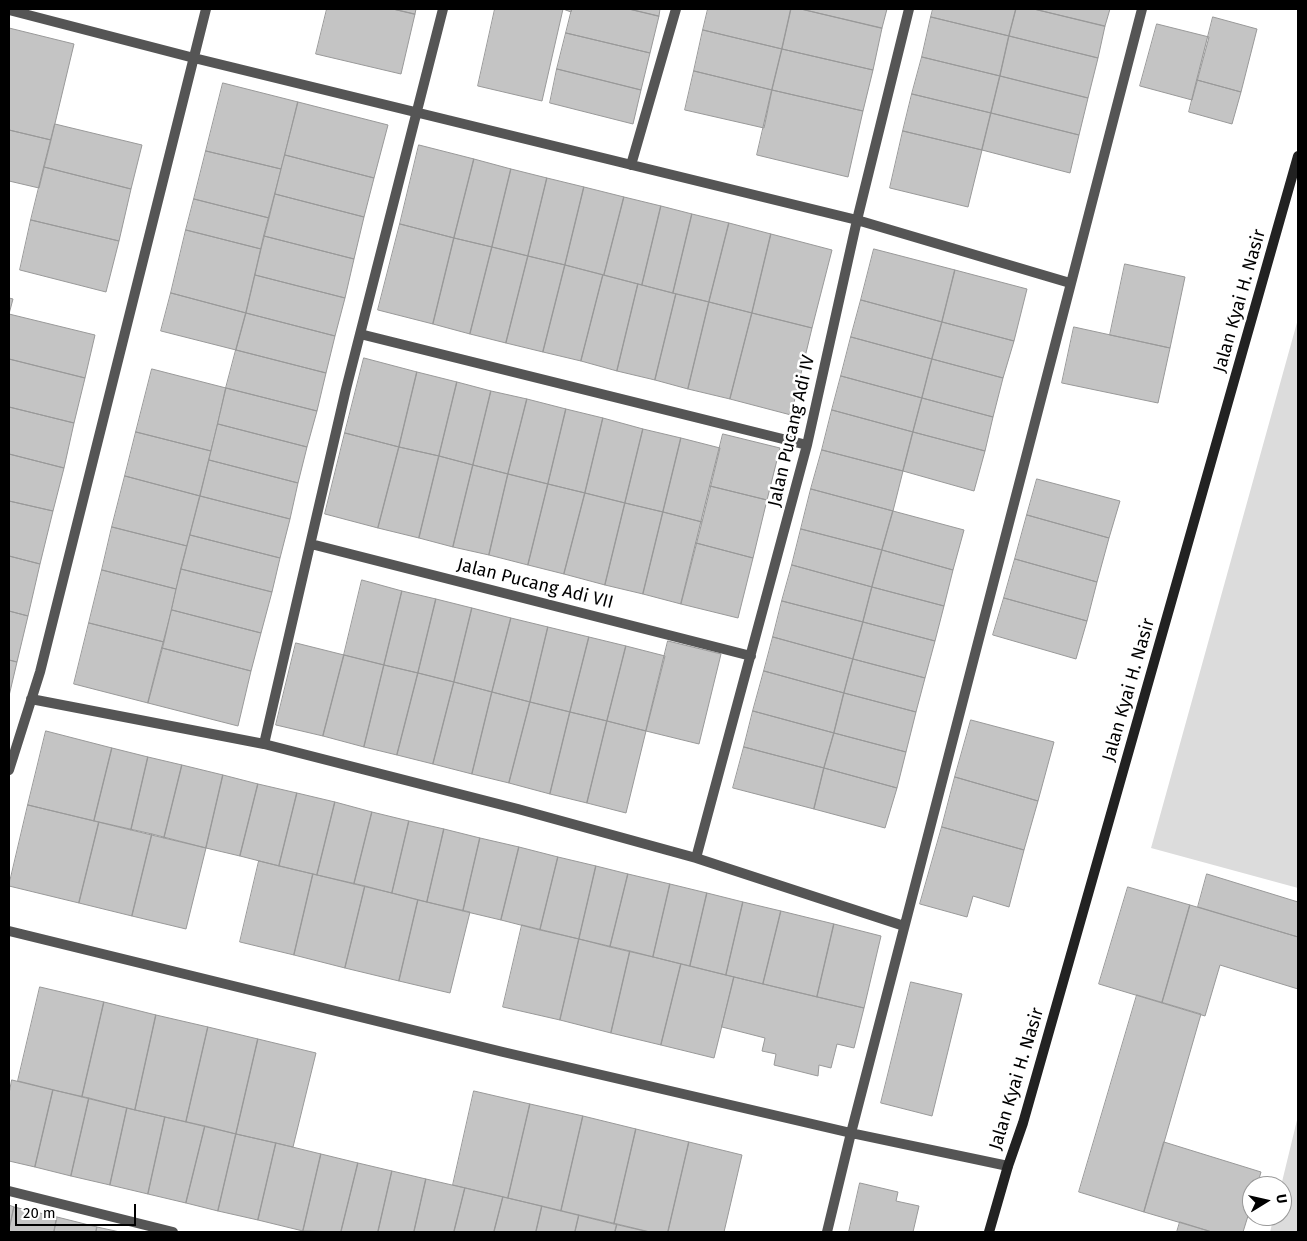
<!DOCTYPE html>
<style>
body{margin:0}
#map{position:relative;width:1307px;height:1241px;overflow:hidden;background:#fff;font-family:"Fira Sans",sans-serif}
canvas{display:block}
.frame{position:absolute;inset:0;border:10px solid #000;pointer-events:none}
.north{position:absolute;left:1242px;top:1176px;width:50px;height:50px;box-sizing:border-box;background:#fff;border:1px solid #999;border-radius:50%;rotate:81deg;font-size:14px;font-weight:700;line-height:20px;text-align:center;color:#000}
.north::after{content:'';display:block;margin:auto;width:18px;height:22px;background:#000;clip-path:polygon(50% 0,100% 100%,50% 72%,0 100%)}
.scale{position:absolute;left:15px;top:1204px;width:121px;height:22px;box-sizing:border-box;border:2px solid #000;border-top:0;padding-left:6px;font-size:15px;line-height:18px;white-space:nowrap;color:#000;-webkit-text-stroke:4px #fff;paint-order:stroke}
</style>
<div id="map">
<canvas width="1307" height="1241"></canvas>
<div class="frame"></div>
<div class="north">U</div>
<div class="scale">20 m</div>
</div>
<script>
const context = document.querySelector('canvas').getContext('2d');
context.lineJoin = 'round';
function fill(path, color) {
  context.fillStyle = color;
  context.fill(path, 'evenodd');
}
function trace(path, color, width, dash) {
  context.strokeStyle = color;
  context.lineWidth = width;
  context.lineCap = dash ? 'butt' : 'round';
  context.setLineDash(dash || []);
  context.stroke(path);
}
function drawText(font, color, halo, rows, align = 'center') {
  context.font = font + ' "Fira Sans",sans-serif';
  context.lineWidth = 5;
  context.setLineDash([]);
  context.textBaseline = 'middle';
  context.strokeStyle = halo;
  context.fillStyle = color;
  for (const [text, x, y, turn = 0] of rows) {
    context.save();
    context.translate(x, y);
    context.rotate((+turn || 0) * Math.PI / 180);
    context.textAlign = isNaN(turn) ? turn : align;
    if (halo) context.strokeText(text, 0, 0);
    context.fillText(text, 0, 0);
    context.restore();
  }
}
const green = new Path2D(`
 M1298,319V888L1151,848Z
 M1298,1116V1232H1270L1274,1216H1282L1281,1186Z`);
const building = new Path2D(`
 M327,9H393L415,14L401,74L316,54Z
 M393,9H416L415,14Z
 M495,9H572L571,12L563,9L542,101L478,86Z
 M572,9H629L659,16L650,53L566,33Z
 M629,9H660L659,16Z
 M708,9H791L782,49L703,30Z
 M791,9H801L882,28L873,70L782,49Z
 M801,9H887L882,28Z
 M933,9H1016L1009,36L931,17Z
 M1016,9H1034L1105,26L1098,58L1009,36Z
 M1034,9H1110L1105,26Z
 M931,17L1009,36L1000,76L922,57Z
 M1213,17L1257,29L1241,92L1197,80Z
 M1157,24L1209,37L1192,100L1140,86Z
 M9,28L74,44L51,140L9,130Z
 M703,30L782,49L772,90L694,71Z
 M566,33L650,53L641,90L557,69Z
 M1009,36L1098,58L1088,98L1000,76Z
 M782,49L873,70L863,111L772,90Z
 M922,57L1000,76L991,113L912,94Z
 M557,69L641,90L633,124L550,103Z
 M694,71L772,90L764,128L685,110Z
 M1000,76L1088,98L1079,135L991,113Z
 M1197,80L1241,92L1232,124L1189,112Z
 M223,83L298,102L281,169L206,151Z
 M772,90L863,111L848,177L757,155Z
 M912,94L991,113L982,150L903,131Z
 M298,102L388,125L374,178L285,155Z
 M991,113L1079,135L1070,173L982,150Z
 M55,124L142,145L131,189L44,167Z
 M9,130L51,140L39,188L9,181Z
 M903,131L982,150L968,207L890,188Z
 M419,145L474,159L454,238L400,224Z
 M206,151L281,169L269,218L194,199Z
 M285,155L374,178L364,217L275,194Z
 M474,159L511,169L492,247L454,238Z
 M44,167L131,189L119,241L31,220Z
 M511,169L547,178L528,256L492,247Z
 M547,178L584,187L565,265L528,256Z
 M584,187L624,197L604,275L565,265Z
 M275,194L364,217L354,259L264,236Z
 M624,197L661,206L642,285L604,275Z
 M194,199L269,218L261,249L186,230Z
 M661,206L692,214L673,293L642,285Z
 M692,214L729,223L709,302L673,293Z
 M31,220L119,241L106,292L20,270Z
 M729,223L771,234L752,313L709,302Z
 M400,224L454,238L433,324L378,310Z
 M186,230L261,249L246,313L171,293Z
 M771,234L832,250L812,328L752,313Z
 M264,236L354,259L345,298L255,275Z
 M454,238L492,247L470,334L433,324Z
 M492,247L528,256L506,343L470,334Z
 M874,249L955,270L942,322L861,300Z
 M528,256L565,265L543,352L506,343Z
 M1125,264L1185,277L1170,348L1110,335Z
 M565,265L603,275L581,361L543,352Z
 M955,270L1027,289L1014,341L942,322Z
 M255,275L345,298L335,336L246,313Z
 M603,275L638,284L617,371L581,361Z
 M638,284L676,294L655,380L617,371Z
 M171,293L246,313L236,350L161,331Z
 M676,294L709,302L688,389L655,380Z
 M9,298L13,299L9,314Z
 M861,300L942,322L932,359L851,337Z
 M709,302L752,313L730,399L688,389Z
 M246,313L335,336L326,373L236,350Z
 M752,313L812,328L791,415L730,399Z
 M9,314L95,335L85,378L9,359Z
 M942,322L1014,341L1003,378L932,359Z
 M1074,327L1170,348L1158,403L1062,383Z
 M851,337L932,359L922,398L841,376Z
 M236,350L326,373L317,411L226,388Z
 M364,358L417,372L399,447L345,433Z
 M9,359L85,378L74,423L9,407Z
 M932,359L1003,378L993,417L922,398Z
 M152,369L226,388L211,451L136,432Z
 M417,372L457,382L439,456L399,447Z
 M841,376L922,398L913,432L832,410Z
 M457,382L491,391L473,465L439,456Z
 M226,388L317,411L307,447L218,424Z
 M491,391L527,399L508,474L473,465Z
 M922,398L993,417L985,451L913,432Z
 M527,399L566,409L548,484L508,474Z
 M9,407L74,423L64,468L9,454Z
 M566,409L603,418L585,493L548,484Z
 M832,410L913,432L903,471L822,450Z
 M603,418L643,429L625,503L585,493Z
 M218,424L307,447L298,483L209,460Z
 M643,429L681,438L663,512L625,503Z
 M136,432L211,451L200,496L125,476Z
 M913,432L985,451L974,491L903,471Z
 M345,433L399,447L378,528L325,514Z
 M723,434L780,448L767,500L710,486Z
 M681,438L720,448L702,522L663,512Z
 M399,447L439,456L419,538L378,528Z
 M822,450L903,471L893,511L811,489Z
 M9,454L64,468L53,511L9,501Z
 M439,456L473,465L453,547L419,538Z
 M209,460L298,483L290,519L200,496Z
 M473,465L508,474L489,555L453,547Z
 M508,474L548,484L528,565L489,555Z
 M125,476L200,496L187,546L112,527Z
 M1037,479L1120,501L1109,538L1027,515Z
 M548,484L585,493L564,574L528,565Z
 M710,486L767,500L753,558L696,543Z
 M811,489L893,511L882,550L801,529Z
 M585,493L625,503L605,585L564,574Z
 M200,496L290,519L280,558L190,535Z
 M9,501L53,511L40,564L9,556Z
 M625,503L663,512L643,594L605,585Z
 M893,511L964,530L953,570L882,550Z
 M663,512L702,522L681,604L643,594Z
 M1027,515L1109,538L1097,582L1015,559Z
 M112,527L187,546L176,589L102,570Z
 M801,529L882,550L872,587L792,565Z
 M190,535L280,558L272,592L181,569Z
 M696,543L753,558L738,618L681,604Z
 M882,550L953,570L944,606L872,587Z
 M9,556L40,564L28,616L9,611Z
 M1015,559L1097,582L1087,621L1004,598Z
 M792,565L872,587L863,622L782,601Z
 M181,569L272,592L261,633L172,610Z
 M102,570L176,589L164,642L89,623Z
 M362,580L402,591L384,665L344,655Z
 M872,587L944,606L935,641L863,622Z
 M402,591L436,599L418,673L384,665Z
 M1004,598L1087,621L1076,659L993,635Z
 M436,599L472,608L454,682L418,673Z
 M782,601L863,622L853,659L773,637Z
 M472,608L511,618L492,692L454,682Z
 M172,610L261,633L251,671L162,648Z
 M9,611L28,616L17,662L9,660Z
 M511,618L548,627L530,702L492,692Z
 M863,622L935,641L925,678L853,659Z
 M89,623L164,642L148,703L74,684Z
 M548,627L589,637L570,712L530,702Z
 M589,637L626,646L607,721L570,712Z
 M773,637L853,659L844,693L764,671Z
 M668,641L721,654L699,744L646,731Z
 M296,643L344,655L323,736L276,725Z
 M626,646L665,656L646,731L607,721Z
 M162,648L251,671L238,726L148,703Z
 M344,655L384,665L364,747L323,736Z
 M853,659L925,678L916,712L844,693Z
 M9,660L17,662L9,696Z
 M384,665L418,673L397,755L364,747Z
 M764,671L844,693L834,733L753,711Z
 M418,673L454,682L433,764L397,755Z
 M454,682L492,692L472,774L433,764Z
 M492,692L530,702L509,783L472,774Z
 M844,693L916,712L906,752L834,733Z
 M530,702L570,712L550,794L509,783Z
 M753,711L834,733L824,768L744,747Z
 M570,712L607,721L587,803L550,794Z
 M971,720L1054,742L1038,801L955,777Z
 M607,721L646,731L626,813L587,803Z
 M46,731L112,748L94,821L28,805Z
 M834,733L906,752L897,788L824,768Z
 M744,747L824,768L814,809L733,788Z
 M112,748L148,757L131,830L94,821Z
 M148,757L182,765L164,838L131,830Z
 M182,765L223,775L206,848L164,838Z
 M824,768L897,788L885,828L814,809Z
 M223,775L258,784L240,856L206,848Z
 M955,777L1038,801L1024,850L942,827Z
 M258,784L297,793L279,866L240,856Z
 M297,793L335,802L317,875L279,866Z
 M335,802L372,812L354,884L317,875Z
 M28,805L99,822L79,903L9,886Z
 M372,812L409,821L392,893L354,884Z
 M409,821L444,829L427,902L392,893Z
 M99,822L152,834L132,916L79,903Z
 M942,827L1024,850L1009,907L973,896L967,917L920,904Z
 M444,829L480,838L463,911L427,902Z
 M152,834L206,848L186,929L132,916Z
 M480,838L519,847L501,920L463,911Z
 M519,847L558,857L540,930L501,920Z
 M558,857L596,866L579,939L540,930Z
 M259,861L313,874L294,955L240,942Z
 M596,866L628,874L610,947L579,939Z
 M313,874L365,886L345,968L294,955Z
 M628,874L670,884L653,957L610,947Z
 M1207,874L1298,902V937L1198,907Z
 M670,884L707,893L690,966L653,957Z
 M365,886L418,900L399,981L345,968Z
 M1128,887L1190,905L1162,1003L1099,984Z
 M707,893L743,902L726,975L690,966Z
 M418,900L470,912L450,993L399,981Z
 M743,902L781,911L763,984L726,975Z
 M1190,905L1298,937V989L1220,965L1205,1016L1162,1003Z
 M781,911L834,924L817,997L763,984Z
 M834,924L881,936L864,1008L817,997Z
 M522,925L579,939L560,1020L503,1007Z
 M579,939L630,951L611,1033L560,1020Z
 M630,951L681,964L661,1045L611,1033Z
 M681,964L734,977L714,1058L661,1045Z
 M734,977L864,1008L854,1048L837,1044L831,1068L819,1065L818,1076L774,1065L776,1054L762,1051L765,1038L722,1027Z
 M911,982L962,994L932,1116L881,1103Z
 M40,987L104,1002L82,1097L18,1081Z
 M1137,995L1201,1014L1144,1212L1079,1192Z
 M104,1002L156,1015L135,1110L82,1097Z
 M156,1015L208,1027L186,1122L135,1110Z
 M208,1027L258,1039L236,1134L186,1122Z
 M258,1039L316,1053L293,1147L236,1134Z
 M12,1080L53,1090L35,1167L9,1161V1094Z
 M53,1090L89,1098L71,1176L35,1167Z
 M474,1091L530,1104L508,1198L453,1185Z
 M89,1098L127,1108L110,1185L71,1176Z
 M530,1104L583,1116L561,1211L508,1198Z
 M127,1108L165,1117L148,1194L110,1185Z
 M583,1116L636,1129L614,1224L561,1211Z
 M165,1117L205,1126L186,1203L148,1194Z
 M205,1126L236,1134L218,1211L186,1203Z
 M636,1129L689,1142L668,1232H649L614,1224Z
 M236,1134L276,1143L258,1220L218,1211Z
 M689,1142L742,1155L724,1232H668Z
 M1164,1142L1261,1172L1257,1186H1252V1203L1243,1232H1212L1144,1212Z
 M276,1143L321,1154L303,1231L258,1220Z
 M321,1154L358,1163L341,1232L303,1231Z
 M358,1163L392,1171L378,1232H341Z
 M392,1171L426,1179L414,1232H378Z
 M426,1179L465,1188L454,1232H414Z
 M860,1183L898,1192L896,1201L919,1206L913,1232H849Z
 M465,1188L503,1197L494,1232H454Z
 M503,1197L542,1206L536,1232H494Z
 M9,1205L14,1207L9,1230Z
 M542,1206L579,1215L575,1232H536Z
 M14,1207L57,1217L54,1232H9Z
 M579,1215L617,1224L615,1232H575Z
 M57,1217L97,1227L96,1232H54Z
 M1180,1222L1212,1232H1177Z
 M617,1224L650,1232H615Z
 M97,1227L120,1232H96Z`);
const minor = new Path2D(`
 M9,10L194,58L857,220L1070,283
 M631,165L676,9
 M360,334L807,445
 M311,544L751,656
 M31,699L264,744L518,809L696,858L904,926
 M264,744L346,389L443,9
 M9,770L40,672L206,9
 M696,858L807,445L857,220L909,9
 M9,931L503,1052L851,1133L1008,1166
 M9,1191L173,1232
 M827,1232L851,1133L1142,9`);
const secondary = new Path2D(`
 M989,1232L1008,1166L1023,1123L1298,156`);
const streetNames = [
 ["Jalan Kyai H. Nasir",1240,301,-74],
 ["Jalan Pucang Adi IV",792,431,-77],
 ["Jalan Pucang Adi VII",535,584,14],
 ["Jalan Kyai H. Nasir",1129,690,-74],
 ["Jalan Kyai H. Nasir",1017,1079,-73]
];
fill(green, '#dcdcdc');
fill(building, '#c4c4c4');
trace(building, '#999', 1);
trace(minor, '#555', 10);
trace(secondary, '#222', 10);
drawText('18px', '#000', '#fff', streetNames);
</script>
